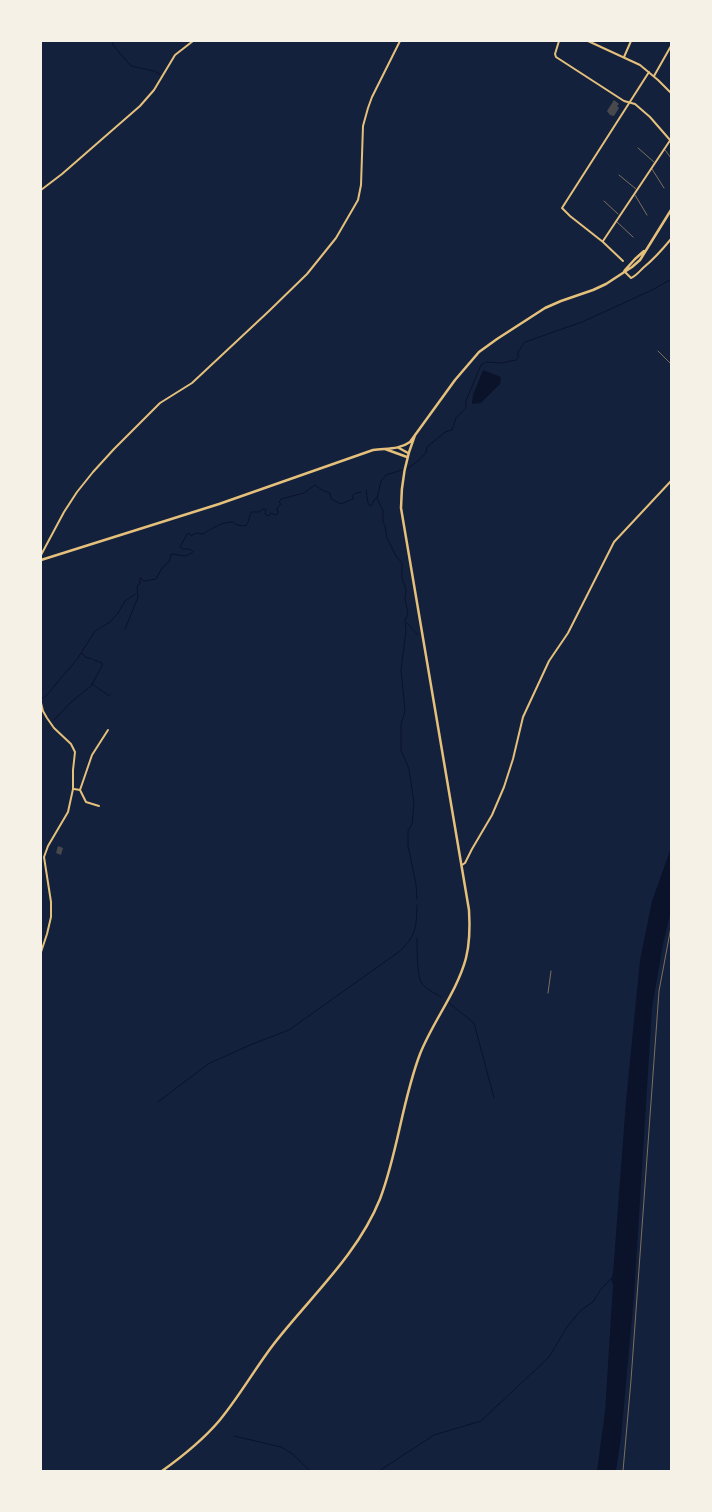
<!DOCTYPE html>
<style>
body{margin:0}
#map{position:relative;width:712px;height:1512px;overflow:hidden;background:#14213d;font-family:Raleway,sans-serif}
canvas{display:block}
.frame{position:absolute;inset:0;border:42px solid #f6f1e7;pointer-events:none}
</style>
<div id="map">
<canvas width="712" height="1512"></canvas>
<div class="frame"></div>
</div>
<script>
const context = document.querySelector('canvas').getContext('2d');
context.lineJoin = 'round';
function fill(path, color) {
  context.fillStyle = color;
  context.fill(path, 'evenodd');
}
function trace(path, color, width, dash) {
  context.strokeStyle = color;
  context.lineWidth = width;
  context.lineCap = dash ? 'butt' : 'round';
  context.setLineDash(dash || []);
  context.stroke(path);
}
const water = new Path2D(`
 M483,370L501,377L500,384L481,403L472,404L473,395Z
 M671,848V911L663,944L652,1008L634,1296L621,1438L616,1471H597L605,1411L613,1285L611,1279L613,1273L626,1101L640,960L652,901Z`);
const stream = new Path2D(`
 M113,42V45L131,66L154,71L160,74
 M366,490L368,503L370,506L372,505L374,500L377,498L381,481L386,475L408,468L418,461L426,453L427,447L445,432L452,430L456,418L466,408V401L481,365L486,362L501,363L516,360L518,358V352L525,342L582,322L650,291L670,280
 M377,498L383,511V522L385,526L387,538L396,556L402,563V578L406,590L405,599L408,614L405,620L406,631L401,670L405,711L401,724V750L409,769L414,803L412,824L408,831V846L416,884L417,899
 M407,623L418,635
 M125,629L138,597L137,586L140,584V578H141L144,581L156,579L162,568L169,562L171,554L186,556L193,552L190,549H183L180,547L187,534L189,533L191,536L196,533L203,534C213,528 221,522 233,522L237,525L246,526L248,522L251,512H258L264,509L266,510L265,514L266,515L269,516L271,513L275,515L278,514L277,508L281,504L279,502L281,499L304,493L315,485L322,490L330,493L331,499L341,504L353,499V495L356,493L361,492
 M82,653L85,657L92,659
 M92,684L108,695H110
 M41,699L45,697L78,658L95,631L110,622L118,613L125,601L136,594
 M54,720L70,703L91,686L102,666V663L94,660
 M417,938C417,948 417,975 421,982C425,989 435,993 441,997
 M449,1003L474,1023L494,1098
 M158,1102L208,1064L250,1045L289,1030L400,951C417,934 416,928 417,905
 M234,1436L281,1447L293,1454L310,1471
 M379,1471L434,1435L481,1421L549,1357L567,1327L581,1310L593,1302L601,1289L611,1279`);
const building = new Path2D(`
 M614,100L619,104L617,106L619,108L614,116L610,115L607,111Z
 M58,846L63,848L61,855L56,853Z`);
const path = new Path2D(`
 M548,993L551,971
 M623,1471L631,1380L659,991L671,927`);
const service = new Path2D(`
 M638,148L654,162
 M665,150L671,158
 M652,169L664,188
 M619,175L636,189
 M635,195L647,215
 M604,201L618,214
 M617,222L633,237
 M658,351L671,364`);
const minor = new Path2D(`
 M559,41L555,54L556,57L624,101L635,104L650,117L670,140
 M588,41L640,65L658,80L671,93
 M624,57L631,41
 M654,76L671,46
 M41,190L62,174L140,106L154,90L175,55L193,41
 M603,241L671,139
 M623,261L603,242L570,216L562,208L649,72
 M624,271L631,278C636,276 639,272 643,268C654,259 662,250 671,239
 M41,555L64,512L77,492L93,472L114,449L160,403L192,383L269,311L307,274L336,238L358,200L361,185L363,126L368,108L372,97L400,41
 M41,703L43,711L47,718L54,728L71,744L75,752L73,770V789L68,812L48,846L44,857L51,902V917L47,934L41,952
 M74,789L80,790L86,802L99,806
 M80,790L92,755L108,730
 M462,865L465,863L472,849L492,815L504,787L513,759L523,717L549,661L568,633L614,542L671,481`);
const secondary = new Path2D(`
 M625,270L635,259L644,251
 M399,448L408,453
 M385,449L407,457
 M41,560L219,504L373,450C386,448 399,450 410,442L455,380L479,352L497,339L545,308L561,301L593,290L606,284L632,267L640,260L671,210
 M162,1471C183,1456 202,1441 219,1421C239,1397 254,1370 273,1345C310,1297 357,1256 380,1199C398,1152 402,1101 420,1054C433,1021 457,992 466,958C470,942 470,926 469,910L401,508C401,482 405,460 415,435`);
fill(water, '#0b132b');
trace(stream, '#0b132b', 1);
fill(building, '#48494c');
trace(path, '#e5c07b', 0.5);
trace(service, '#e5c07b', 0.5);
trace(minor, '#e5c07b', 2);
trace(secondary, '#e5c07b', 2.5);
</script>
